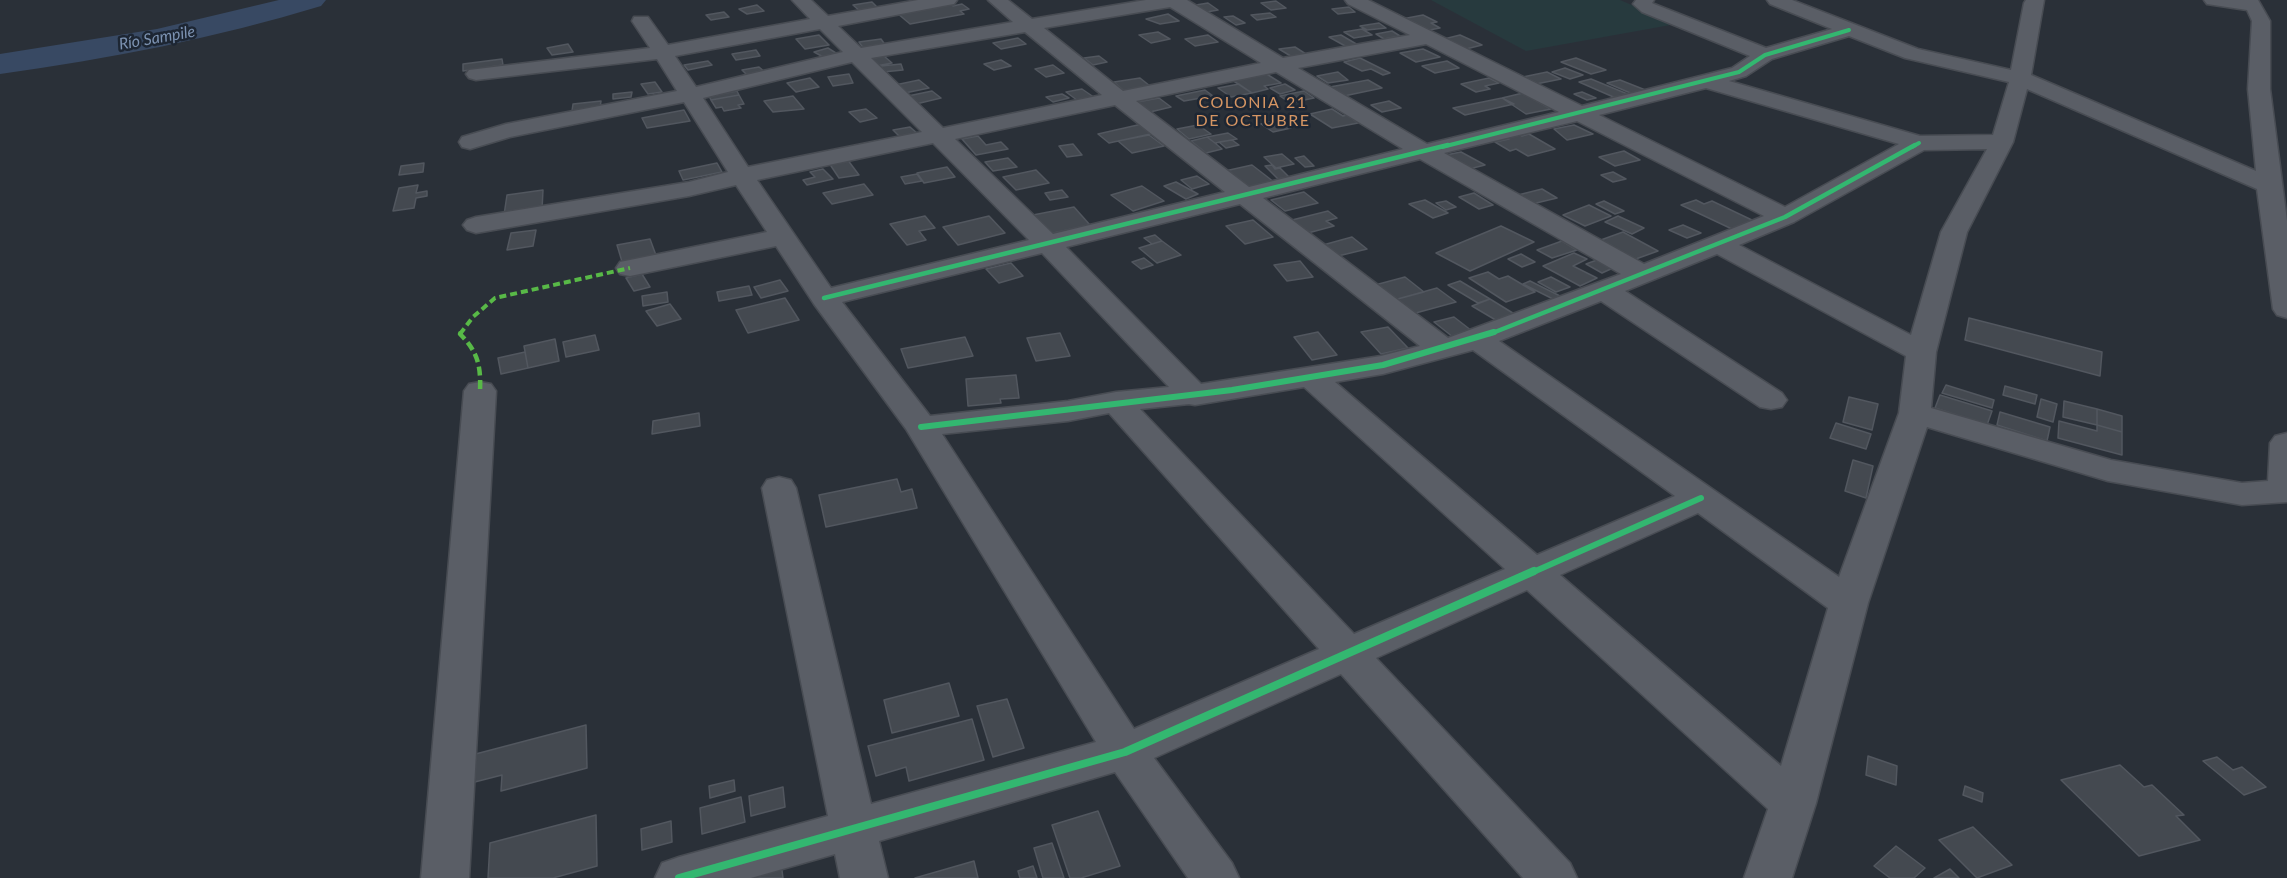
<!DOCTYPE html>
<meta charset="utf-8">
<style>
body{margin:0}
canvas{display:block;background:#2a3038}
</style>
<canvas width="2287" height="878"></canvas>
<script>
const context = document.querySelector('canvas').getContext('2d');
context.lineJoin = 'round';
function fill(path, color) {
  context.fillStyle = color;
  context.fill(path, 'evenodd');
}
function trace(path, color, width, dash) {
  context.strokeStyle = color;
  context.lineWidth = width;
  context.lineCap = dash ? 'butt' : 'round';
  context.setLineDash(dash || []);
  context.stroke(path);
}
function drawText(font, color, halo, rows, align = 'center') {
  context.font = font + ' Lato,sans-serif';
  context.lineWidth = 5;
  context.setLineDash([]);
  context.textBaseline = 'middle';
  context.strokeStyle = halo;
  context.fillStyle = color;
  for (const [text, x, y, turn = 0] of rows) {
    context.save();
    context.translate(x, y);
    context.rotate((+turn || 0) * Math.PI / 180);
    context.textAlign = isNaN(turn) ? turn : align;
    if (halo) context.strokeText(text, 0, 0);
    context.fillText(text, 0, 0);
    context.restore();
  }
}
const green = new Path2D(`
 M1431,0H1620L1676,24L1526,51Z`);
const river = new Path2D(`
 M279,0H326L321,6C216,38 109,59 0,74V54L157,29Z`);
const building = new Path2D(`
 M1276,1L1286,8L1271,10L1261,3Z
 M872,2L880,10L862,13L853,5Z
 M1208,3L1218,10L1201,13L1190,6Z
 M950,4L953,6L962,4L969,9L960,11L964,14L910,24L897,13Z
 M757,5L764,11L747,14L739,9Z
 M1349,7L1355,12L1338,14L1332,9Z
 M724,12L729,17L711,20L706,15Z
 M1270,13L1276,17L1257,20L1251,15Z
 M1168,14L1179,21L1160,24L1146,19Z
 M1423,15L1437,22L1431,23L1440,28L1424,31L1402,19Z
 M1233,16L1245,23L1236,25L1224,17Z
 M1379,23L1386,28L1367,30L1360,26Z
 M1362,29L1372,35L1354,38L1344,32Z
 M1392,31L1400,36L1384,39L1376,34Z
 M1158,32L1170,39L1151,43L1139,35Z
 M819,35L829,45L805,49L796,39Z
 M1208,35L1218,42L1195,46L1185,39Z
 M1341,35L1358,45L1347,47L1329,37Z
 M1460,35L1482,45L1462,50L1440,40Z
 M1018,38L1026,44L1001,49L993,43Z
 M881,39L886,46L864,49L859,42Z
 M568,44L573,52L552,55L547,48Z
 M1295,47L1309,56L1294,58L1279,49Z
 M828,48L839,55L827,59L814,52Z
 M1423,49L1440,57L1416,62L1400,53Z
 M756,50L760,56L736,60L732,54Z
 M884,56L892,63L876,66L868,59Z
 M1099,56L1107,62L1093,65L1084,58Z
 M1360,58L1390,73L1383,75L1371,69L1362,71L1344,62Z
 M1576,58L1606,70L1591,74L1561,62Z
 M502,59L503,65L463,71V64Z
 M1001,60L1011,66L994,70L984,64Z
 M708,61L712,65L688,70L684,65Z
 M1447,61L1459,68L1435,73L1422,66Z
 M901,64L903,70L883,72L881,66Z
 M1053,65L1064,73L1046,77L1035,69Z
 M759,67L765,72L748,76L742,70Z
 M1565,68L1583,75L1570,79L1552,72Z
 M1338,72L1348,80L1328,83L1317,76Z
 M1547,72L1561,79L1531,85L1518,78Z
 M1265,73L1281,83L1264,86L1268,89L1252,93L1232,80Z
 M849,74L853,83L833,86L828,77Z
 M810,78L819,87L796,92L787,83Z
 M1140,78L1150,86L1124,91L1114,82Z
 M1489,78L1499,83L1485,86L1490,89L1476,92L1461,84Z
 M1591,79L1630,95L1618,99L1579,82Z
 M919,80L929,88L905,93L895,85Z
 M1368,80L1382,88L1344,96L1330,87Z
 M1620,80L1648,91L1635,95L1607,83Z
 M655,82L662,92L648,94L641,84Z
 M1239,84L1252,93L1231,97L1218,88Z
 M1285,84L1295,90L1280,94L1270,88Z
 M1082,89L1098,100L1081,103L1066,92Z
 M1205,90L1213,96L1184,101L1176,96Z
 M737,91L739,95L711,100L709,96Z
 M932,91L941,98L916,104L908,96Z
 M1304,91L1314,98L1290,103L1280,96Z
 M632,92L631,97L613,99V94Z
 M1582,92L1596,98L1587,100L1574,94Z
 M1523,93L1551,109L1526,114L1502,98Z
 M1062,94L1069,98L1053,102L1046,97Z
 M739,95L744,104L738,105L741,108L724,111L722,107L716,108L711,100Z
 M793,96L804,109L773,112L764,101Z
 M1159,98L1171,107L1150,112L1137,102Z
 M1502,98L1514,104L1465,115L1453,108Z
 M601,101L600,108L572,111L573,104Z
 M1389,101L1401,108L1382,112L1371,105Z
 M866,109L877,118L860,122L849,112Z
 M1332,109L1343,116L1347,115L1358,123L1332,128L1310,114Z
 M684,110L690,121L647,128L642,118Z
 M1278,120L1291,128L1273,132L1261,124Z
 M1142,124L1155,133L1109,143L1098,134Z
 M1198,125L1211,134L1189,139L1177,129Z
 M1574,125L1593,134L1567,140L1554,129Z
 M910,127L918,134L901,138L893,130Z
 M1228,133L1237,139L1215,143L1207,137Z
 M1518,134L1522,136L1529,134L1555,149L1528,156L1516,149L1510,151L1495,142L1509,139L1505,137Z
 M1149,135L1164,146L1132,153L1118,141Z
 M978,136L986,145L1001,142L1008,149L976,155L962,139Z
 M1207,137L1215,143L1222,149L1206,153L1191,141Z
 M1232,140L1239,145L1226,148L1219,142Z
 M1073,144L1082,155L1067,157L1059,146Z
 M1624,151L1640,160L1615,166L1599,157Z
 M1461,152L1485,165L1469,169L1446,155Z
 M1282,154L1294,164L1276,168L1264,157Z
 M1304,156L1314,166L1305,167L1295,158Z
 M1008,158L1017,167L993,171L985,162Z
 M847,159L859,175L839,178L829,163Z
 M424,163L423,172L399,175L401,166Z
 M717,163L722,172L683,180L679,171Z
 M1252,165L1274,182L1248,188L1225,171Z
 M1272,165L1275,169L1280,168L1289,177L1278,179L1265,166Z
 M947,167L955,177L924,183L917,173Z
 M823,169L833,179L807,185L803,180L815,177L810,172Z
 M1036,170L1049,183L1016,190L1003,177Z
 M1613,172L1626,179L1613,182L1601,175Z
 M917,174L922,181L905,184L901,177Z
 M1197,176L1209,184L1192,189L1181,180Z
 M1176,182L1198,194L1186,199L1164,186Z
 M864,184L873,195L832,204L823,193Z
 M418,185L416,193L427,191V196L416,198L414,208L393,211L399,188Z
 M1142,186L1164,201L1133,211L1111,195Z
 M1542,189L1557,198L1532,204L1518,195Z
 M543,190L542,210L504,215L507,195Z
 M1062,190L1068,197L1050,200L1045,193Z
 M1304,192L1318,203L1285,211L1271,200Z
 M1474,193L1493,205L1479,209L1459,197Z
 M1425,200L1448,213L1433,218L1409,204Z
 M1696,200L1704,204L1712,201L1754,221L1732,229L1681,205Z
 M1446,201L1456,207L1446,210L1436,203Z
 M1604,201L1624,211L1615,214L1596,204Z
 M1589,205L1611,216L1585,226L1563,215Z
 M1074,207L1090,225L1049,234L1033,215Z
 M1328,211L1337,218L1326,221L1334,226L1308,233L1292,220Z
 M925,216L935,228L919,231L926,240L907,245L890,224Z
 M989,216L1005,233L958,245L943,227Z
 M1618,216L1644,228L1632,234L1605,222Z
 M1253,220L1273,237L1245,244L1226,226Z
 M1683,225L1701,233L1687,238L1669,230Z
 M1501,226L1534,242L1470,271L1436,253Z
 M536,230L533,246L507,250L511,233Z
 M1623,232L1658,251L1633,260L1598,241Z
 M1155,235L1162,241L1152,244L1144,238Z
 M1352,237L1367,249L1338,256L1323,245Z
 M650,239L657,258L623,265L617,245Z
 M1162,241L1181,255L1157,263L1139,248Z
 M1562,241L1577,250L1552,258L1537,250Z
 M1574,253L1587,259L1573,266L1597,278L1580,286L1543,266Z
 M1521,254L1535,262L1522,267L1508,259Z
 M1144,258L1153,265L1141,269L1132,262Z
 M1597,260L1613,268L1602,273L1586,264Z
 M1300,261L1313,277L1287,281L1274,265Z
 M1011,263L1023,276L999,283L986,269Z
 M1488,272L1499,279L1508,276L1535,292L1506,302L1469,278Z
 M642,274L650,287L634,291L626,278Z
 M1405,277L1424,292L1394,300L1375,285Z
 M1551,277L1570,287L1556,292L1538,282Z
 M780,280L788,291L761,298L754,287Z
 M1460,281L1490,299L1478,303L1448,285Z
 M1530,281L1562,297L1555,300L1523,284Z
 M749,286L752,295L719,301L717,292Z
 M1437,288L1456,302L1412,314L1394,300Z
 M667,292L668,302L643,306L642,296Z
 M785,298L799,320L748,333L736,310Z
 M1490,299L1516,315L1499,322L1472,306Z
 M670,304L681,319L657,326L646,311Z
 M1454,317L1472,331L1453,337L1434,322Z
 M1969,318L2102,352L2100,376L1965,340Z
 M1388,327L1408,348L1381,354L1361,332Z
 M1318,332L1337,355L1312,360L1294,337Z
 M1060,333L1070,356L1036,361L1027,338Z
 M595,335L599,350L566,357L563,342Z
 M965,337L973,356L908,368L901,349Z
 M555,339L559,361L528,368L524,346Z
 M525,352L528,368L501,374L498,358Z
 M1016,375L1019,398L1000,399L1001,403L968,406L966,379Z
 M1946,385L1994,400L1992,408L1942,393Z
 M2005,386L2037,395L2035,404L2003,395Z
 M1940,395L1992,411L1987,425L1935,408Z
 M1849,397L1878,404L1872,430L1843,422Z
 M2041,399L2057,404L2053,422L2037,417Z
 M2064,401L2097,409V425L2063,417Z
 M2097,409L2122,416V432L2097,425Z
 M2000,412L2050,427L2047,441L1997,425Z
 M699,413L700,426L652,434L653,421Z
 M2059,421L2097,431V425L2122,432V455L2058,438Z
 M1836,423L1871,434L1866,449L1830,438Z
 M1853,460L1873,466L1866,498L1845,491Z
 M897,479L901,492L912,489L917,508L826,527L819,495Z
 M949,683L959,716L892,733L884,700Z
 M1007,699L1024,748L993,757L977,706Z
 M972,719L984,760L909,781L906,767L876,776L868,746Z
 M586,725L587,768L501,791L502,775L467,784L468,756Z
 M1868,756L1897,766L1896,785L1866,775Z
 M2217,757L2233,770L2242,767L2266,787L2244,795L2203,761Z
 M2120,765L2144,787L2152,785L2184,815L2176,816L2200,840L2139,856L2061,780Z
 M734,780L735,791L710,798L709,786Z
 M1965,786L1983,793L1982,802L1963,795Z
 M783,787L785,807L751,816L749,796Z
 M741,797L745,822L702,834L700,808Z
 M1098,811L1120,866L1081,878H1070L1052,825Z
 M596,815L597,866L553,878H488L490,843Z
 M671,821L672,842L642,850L641,829Z
 M1973,827L2012,865L1977,878L1939,840Z
 M1052,843L1064,878H1043L1034,848Z
 M1896,846L1925,868L1914,878H1890L1874,866Z
 M974,861L978,878H915Z
 M781,863L783,878H730Z
 M1033,866L1037,878H1020L1018,871Z
 M1950,869L1959,878H1934Z`);
const street = new Path2D(`
 M792,0H811L828,16L918,0H957L954,4L948,5L838,26L861,48L1013,22L988,0H1008L1032,19L1146,0H1187L1283,58L1410,35L1348,4L1345,0H1368L1582,106L1732,68L1750,56L1642,12L1633,4L1636,0H1654L1652,3L1654,4L1766,48L1832,29L1770,4L1767,0H1792L1918,49L2011,70L2024,3L2026,0H2044L2031,75L2256,171L2248,89L2252,21L2247,10L2207,4L2204,0H2258L2270,21V89L2287,221V318L2277,315L2273,309L2257,189L2027,89L2013,142L1967,232L1936,352L1931,408L2111,460L2242,483L2268,481L2270,443L2275,436L2287,433V502L2242,505L2108,481L1927,427L1868,603L1816,803L1792,878H1744L1768,809L1527,590L1376,658L1570,863L1577,878H1523L1341,674L1154,758L1232,863L1239,878H1188L1115,772L879,841L888,878H840L835,854L751,878H655L662,863L679,857L828,816L762,488L767,480L779,477L791,480L796,488L871,804L1096,742L906,429L814,304L776,246L630,276L620,274L616,268L620,262L630,260L767,232L736,185L689,196L476,233L467,230L463,225L467,220L476,217L689,182L728,172L684,102L510,137L470,149L462,147L459,142L462,137L506,124L677,91L657,59L476,80L469,78L466,74L469,70L650,48L632,21L634,17H648L668,45L810,19ZM1170,7L1261,63L1123,91L1044,28ZM820,29L843,52L696,87L675,56ZM1025,32L1102,95L943,128L871,58ZM1849,36L1905,58L2009,82L1993,135L1920,136L1729,81L1746,76L1772,59ZM1426,44L1559,112L1427,144L1298,68ZM852,62L922,132L748,167L703,98ZM1276,72L1403,149L1249,187L1136,101ZM1706,88L1899,144L1785,207L1599,115ZM1115,105L1225,192L1053,234L955,139ZM1577,121L1764,216L1644,264L1444,153ZM933,143L1029,240L831,288L757,180ZM1987,149L1941,232L1911,335L1739,245L1794,222L1924,150ZM1420,159L1621,274L1448,338L1263,198ZM1240,204L1420,346L1381,356L1201,384L1066,247ZM1042,253L1169,387L1116,392L1068,401L930,416L842,302ZM1717,254L1906,356L1899,413L1839,577L1499,341L1601,301L1760,407L1771,409L1782,407L1787,400L1782,393L1625,291ZM1473,350L1675,496L1537,555L1335,382L1383,374ZM1304,387L1505,569L1354,634L1140,409L1189,404L1195,405ZM1109,413L1319,649L1134,729L942,434L1068,421ZM1698,513L1828,608L1781,766L1560,575Z
 M480,382L491,384L496,391L469,878H421L464,391L469,384Z`);
const quietFar1 = new Path2D(`
 M460,334L473,317L495,298L630,268`);
const quiet = new Path2D(`
 M461,332L460,334C478,352 481,366 480,391`);
const cyclewayFar3 = new Path2D(`
 M1442,147L1739,72L1765,55L1849,30
 M1912,147L1919,143`);
const cyclewayFar2 = new Path2D(`
 M824,298L1448,145
 M1490,334L1785,217L1915,145`);
const cyclewayFar1 = new Path2D(`
 M921,427L1232,390L1383,365L1494,332
 M1531,573L1701,498`);
const cycleway = new Path2D(`
 M679,878L1125,752L1534,571`);
const farWaternames = [
 ["Río Sampile",157,38,-10]
];
const farNeighbourhoodnames = [
 ["COLONIA 21",1253,103],
 ["DE OCTUBRE",1253,121]
];
fill(green, '#273a3e');
fill(river, '#384963');
fill(building, '#444950');
trace(building, '#52575f', 1.5);
trace(street, '#484c53', 3);
fill(street, '#5a5e66');
trace(quietFar1, '#58b947', 4, [7, 4]);
trace(quiet, '#58b947', 4.5, [9, 4.5]);
trace(cyclewayFar3, '#33b770', 4);
trace(cyclewayFar2, '#33b770', 4.5);
trace(cyclewayFar1, '#33b770', 6);
trace(cycleway, '#33b770', 8);
drawText('italic 16px', '#7c92b1', '#1d2633', farWaternames);
context.letterSpacing = '1.5px';
drawText('16px', '#d59563', '#1d2633', farNeighbourhoodnames);
context.letterSpacing = '0px';
</script>
